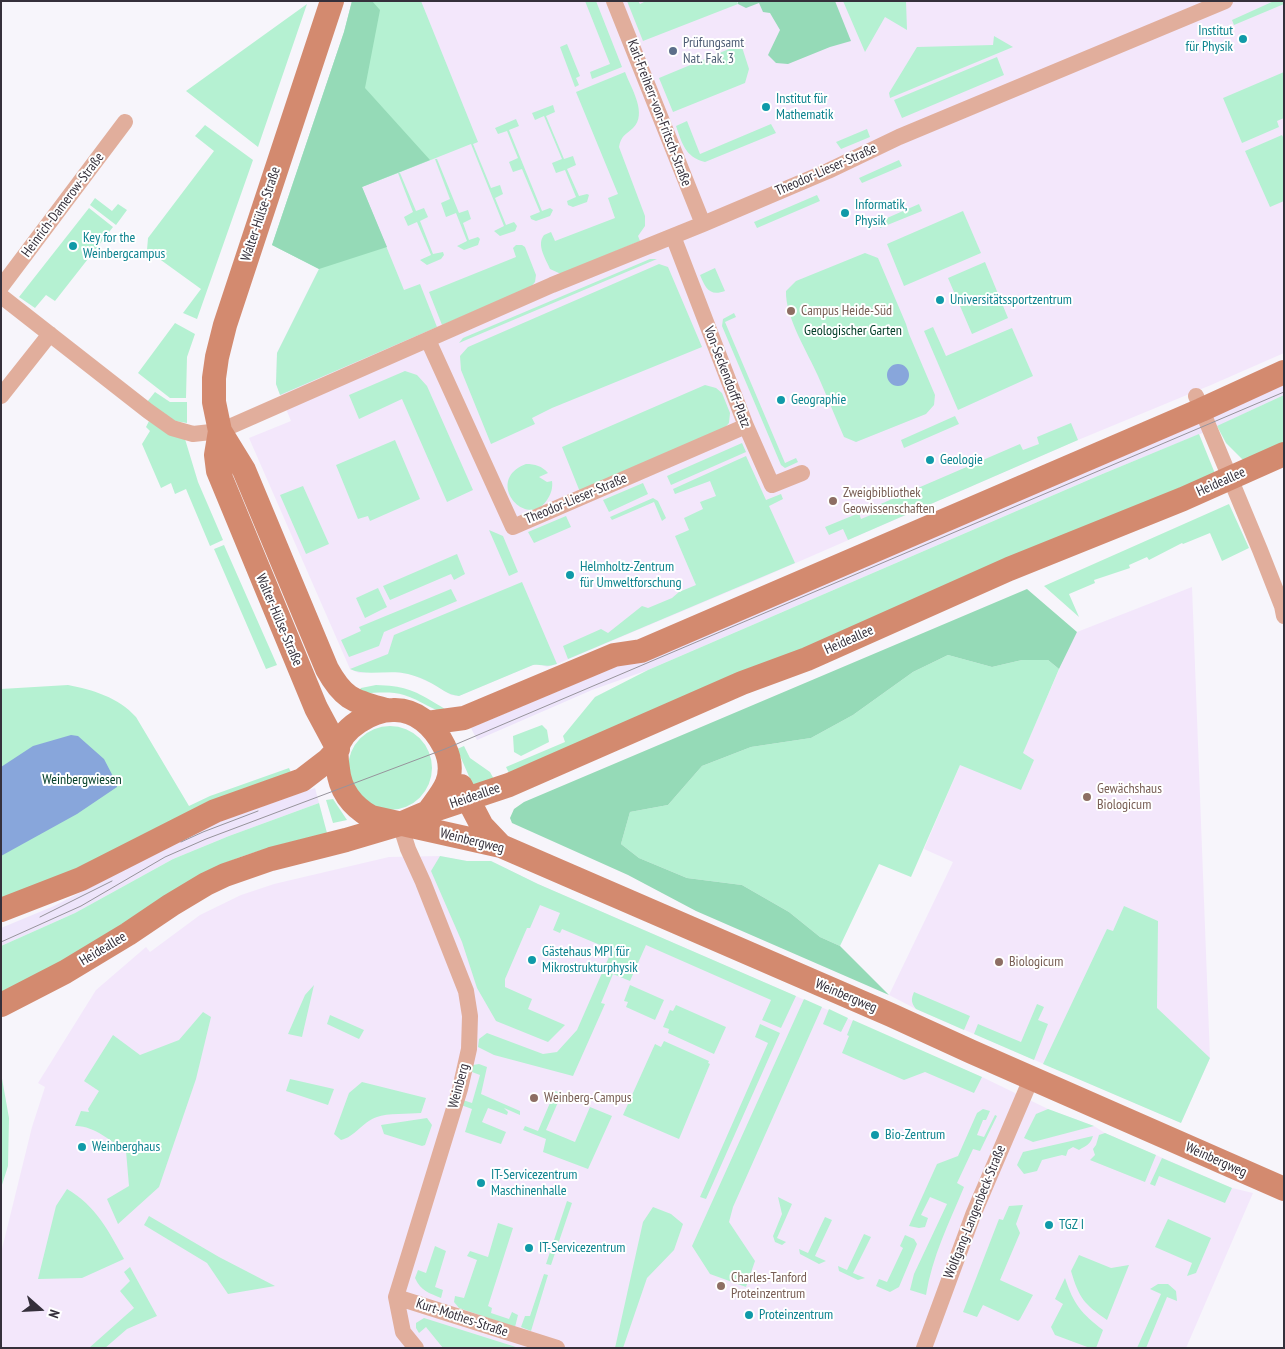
<!DOCTYPE html>
<meta charset="utf-8">
<style>
body{margin:0}
#map{position:relative;width:1285px;height:1349px;overflow:hidden;background:#f7f5fb;font-family:"PT Sans Narrow",sans-serif}
canvas{display:block}
.frame{position:absolute;inset:0;border:2px solid #35303b;pointer-events:none}
.north{position:absolute;left:15px;top:1284px;width:50px;height:50px;-webkit-text-stroke:4px #fff;paint-order:stroke;rotate:109deg;font-size:14px;font-weight:700;line-height:20px;text-align:center;color:#35303b}
.north::after{content:'';display:block;margin:auto;width:18px;height:22px;background:#35303b;clip-path:polygon(50% 0,100% 100%,50% 72%,0 100%)}
</style>
<div id="map">
<canvas width="1285" height="1349"></canvas>
<div class="frame"></div>
<div class="north">N</div>
</div>
<script>
const context = document.querySelector('canvas').getContext('2d');
context.lineJoin = 'round';
function fill(path, color) {
  context.fillStyle = color;
  context.fill(path, 'evenodd');
}
function trace(path, color, width, dash) {
  context.strokeStyle = color;
  context.lineWidth = width;
  context.lineCap = dash ? 'butt' : 'round';
  context.setLineDash(dash || []);
  context.stroke(path);
}
function drawText(font, color, halo, rows, align = 'center') {
  context.font = font + ' "PT Sans Narrow",sans-serif';
  context.lineWidth = 4;
  context.setLineDash([]);
  context.textBaseline = 'middle';
  context.strokeStyle = halo;
  context.fillStyle = color;
  for (const [text, x, y, turn = 0] of rows) {
    context.save();
    context.translate(x, y);
    context.rotate((+turn || 0) * Math.PI / 180);
    context.textAlign = isNaN(turn) ? turn : align;
    if (halo) context.strokeText(text, 0, 0);
    context.fillText(text, 0, 0);
    context.restore();
  }
}
const built = new Path2D(`
 M1284,382V395L1210,430L1100,475L648,670L592,690L477,740L471,728Z
 M315,788L319,803L229,836L173,859L75,913L1,946V928L54,906L215,823Z`);
const education = new Path2D(`
 M352,1H1284V353L1211,385L1078,440L759,579L557,664L547,667L539,664L533,665L459,696L451,695L431,683L410,674L386,671L359,673L350,669L249,438L291,421L276,384L277,353L319,269L272,245L344,32Z
 M1192,587L1210,1058L1181,1123L916,1009L889,995L953,862L924,849L960,765L1022,754L1069,647L1077,632Z
 M440,856L467,861H491L538,884L982,1077L1048,1109L1094,1126L1105,1133L1232,1188L1253,1193L1186,1348H1V1253L32,1127L45,1087L38,1083L96,990L146,947L150,952L200,915L241,895L274,884L389,857Z`);
const green = new Path2D(`
 M352,1H421L478,142L473,144L491,188L500,185L503,194L495,198L506,225L514,222L517,226L515,231L500,236L494,231L504,226L471,144L398,173H400L416,211L424,208L428,217L420,221L433,254L443,252L444,255L441,259L427,265L420,260L431,255L417,222L408,226L404,217L413,212L398,173L362,187L404,290L420,284L437,327L280,395L276,384L277,353L319,269L272,245L344,32Z
 M585,1H596L622,67L592,79L590,72L610,64Z
 M627,1H638L640,4L646,1H737L738,4L643,41Z
 M843,1H906L907,30L885,17L865,52Z
 M1274,1H1284V4L1234,25L1232,20Z
 M307,4L258,147L186,91Z
 M994,36L1013,47L890,98L889,93L917,47L993,45Z
 M567,44L580,76L576,78L579,85L575,87L560,47Z
 M741,44L749,69L745,83L673,112L659,78Z
 M997,57L1004,75L902,118L894,100Z
 M625,72C631,88 648,114 633,128C625,135 621,136 619,147L645,216V226L638,236L640,241L561,274L550,269C546,259 536,245 544,235L551,232L555,241L615,218L608,198L618,194L576,92Z
 M1284,72V118L1277,121L1279,127L1242,143L1223,98Z
 M553,105L555,112L546,116L564,159L573,156L576,165L567,169L579,196L587,194L589,195L587,202L573,207L568,205L567,201L576,197L565,170L556,173L552,163L562,159L544,116L535,120L532,113Z
 M516,119L519,126L509,130L542,211L550,208L553,210L550,216L536,221L531,219L530,216L540,212L522,169L513,172L509,162L518,158L507,131L498,134L495,128Z
 M687,121L700,154L771,124L776,133L705,162C685,157 682,143 676,126Z
 M205,125L253,160L197,319L183,313L201,289L147,250L148,238L214,151L195,136Z
 M867,129L870,137L841,149L836,142Z
 M1282,135L1284,139V201L1270,207L1245,151Z
 M435,159H437L459,213L468,210L471,219L463,223L469,240L478,237L480,239L478,245L464,250L457,246L467,241L456,213L446,217L441,203L450,199Z
 M899,160L902,166L862,183L859,178Z
 M817,195L820,201L757,228L754,222Z
 M95,198L112,211L118,204L127,210L116,225L90,205Z
 M919,204L922,211L880,228L878,222Z
 M89,208L113,227L55,301L46,295L35,308L19,297Z
 M963,211L981,253L904,286L887,244Z
 M516,245H522L525,247L536,275L535,282L530,288L442,325L429,292L516,257L513,248Z
 M865,253L878,258L906,324L909,334L935,395L934,405L926,414L856,442L844,437C835,417 827,396 818,376C808,353 785,317 786,291L796,281Z
 M650,259H657L459,343L463,338Z
 M985,262L1008,318L972,334L948,278Z
 M659,264L668,267L702,347L552,408L532,418L535,424L491,444L461,370L460,356L468,347Z
 M715,268L725,291C709,297 705,287 700,275Z
 M734,313L736,317L725,322L785,463L796,458L798,462L785,468L781,465L722,326L723,319Z
 M175,323L195,334L187,357L186,398H170L138,373Z
 M933,327L946,356L1012,328L1033,376L958,410L924,331Z
 M405,371L417,375L427,386L473,490L447,502L402,399L359,419L349,395Z
 M705,385L716,388L722,393L730,413L729,423L722,431L580,492L562,447Z
 M155,392L170,402H187V423L175,421L147,402Z
 M1284,395V446L1245,462L1226,443L1217,426Z
 M955,416L959,424L904,448L901,440Z
 M149,421L185,439L198,482L223,540L210,546L186,489L175,494L171,483L161,488L142,444L150,431L146,427Z
 M1071,423L1078,440L848,540L843,529L829,535L825,527L859,513L861,519L878,512L876,506L1020,444L1023,450L1039,444L1037,437Z
 M1199,434L1216,476L511,777L506,767L565,742L563,736L595,697L648,670L1100,475Z
 M395,440L420,499L370,521L368,516L358,519L336,465Z
 M742,443L746,452L671,485L667,476Z
 M746,456L766,500L781,494L783,499L769,506L795,563L568,659L563,646L601,629L608,633L642,606L648,608L672,598L679,592L696,585L675,536L689,530L684,518L703,509L700,502L716,496L710,481L675,494L673,489Z
 M526,464C535,464 542,466 548,473L539,477L547,482L552,481C553,488 551,494 547,500C526,531 483,480 526,464Z
 M643,483L648,494L609,512L603,500Z
 M303,486L329,544L306,554L280,495Z
 M653,498L658,501L666,518L662,521L654,502L612,520L610,517Z
 M1229,504L1249,548L1222,561L1210,533L1183,544L1182,543L1149,560L1147,557L1129,565L1130,568L1094,580L1095,583L1069,594L1079,617L1044,586Z
 M566,516L571,527L534,543L528,532Z
 M489,530L503,536L518,572L509,576Z
 M224,545L277,665L266,669L214,549Z
 M457,554L465,574L454,580L451,574L390,600L383,586Z
 M522,582L557,664C544,668 544,664 533,665L459,696C447,695 441,688 431,683C424,679 416,676 408,674C389,669 367,677 350,669L388,654L394,635Z
 M378,588L387,607L365,618L356,598Z
 M451,589L457,601L384,632L379,646L349,657L341,640L361,631L359,627Z
 M948,655L992,667L1022,660H1048L1059,669L1023,753L1034,760L1021,790L960,765L911,877L879,864L840,946L820,937L789,912L742,885L687,878L639,858L621,844L630,812L668,805L702,766L751,747L811,738L853,715L913,672Z
 M68,685C93,690 118,697 136,717L189,806L210,796L289,768L292,775L89,865L1,901V689Z
 M376,685C403,686 412,689 435,703C442,707 446,709 451,714C434,712 421,700 404,695C388,690 373,694 357,693L361,688Z
 M542,725L547,730L549,742L521,756L514,752L513,736Z
 M348 768a42 42 0 1 1 84 0a42 42 0 1 1-84 0Z
 M464,746L470,758L490,772L496,783L475,790L457,749Z
 M333,799L347,820L333,823L326,800Z
 M319,803L327,833C287,843 247,852 209,870L1,1000V946L75,913L173,859L229,836Z
 M440,856L467,861H491L538,884L796,996L781,1028L762,1020L771,1000L646,945L630,981L613,974L601,1003L605,1004L573,1076L494,1055L478,1047L479,1039L487,1033L543,1054L557,1052L577,1030L612,950L562,929L560,933L553,930L560,913L540,905L530,928H527L505,979V987L532,999L528,1009L565,1025L548,1042L496,1021L477,988L462,942L431,871Z
 M1124,906L1158,921L1157,1008L1210,1058L1181,1123L1043,1064L1107,929L1113,931Z
 M314,985L302,1037L288,1034L305,995Z
 M630,985L664,1000L655,1020L626,1007L628,1002L624,1001Z
 M914,992L970,1016L964,1030L916,1009C911,1003 911,999 914,992Z
 M804,999L822,1007L733,1207L729,1222L755,1261L746,1287L710,1274L692,1246Z
 M1037,1004L1044,1007L1038,1020L1048,1024L1034,1060L974,1034L978,1024L1021,1042Z
 M676,1005L726,1027L714,1054L668,1033L669,1029L663,1027L670,1010L673,1011Z
 M829,1009L848,1018L841,1032L823,1024Z
 M203,1012L211,1017L196,1079L159,1187L118,1224L107,1199L129,1186L126,1151C112,1142 93,1125 75,1126L81,1111L89,1112L88,1109L99,1091L84,1081L113,1035L140,1055L179,1040Z
 M330,1015L364,1030L359,1039L327,1024Z
 M853,1020L982,1077L974,1093L925,1072L904,1080L842,1053L849,1036L847,1035Z
 M760,1024L780,1033L706,1199L700,1197L768,1043L755,1037Z
 M664,1041L709,1061L708,1063L710,1064L679,1139L623,1115L655,1044L661,1047Z
 M479,1064L487,1067L481,1094L520,1111V1115L504,1108L508,1112L507,1115L488,1108L482,1122L506,1132L501,1144L465,1132L472,1109L461,1105L463,1100L472,1103L480,1075L472,1072L473,1065Z
 M1,1073L9,1118L8,1166L1,1188Z
 M290,1079L334,1089L328,1105L286,1091Z
 M362,1082L426,1098L421,1113C409,1114 387,1113 377,1117C362,1122 355,1137 341,1140L334,1134L349,1093Z
 M555,1091L562,1093L546,1130L575,1142L590,1107L612,1116L588,1169L543,1152L546,1139L523,1130L525,1126L538,1131Z
 M983,1109L990,1111L986,1120H983L977,1135L984,1137L995,1115L997,1116L980,1151L973,1149L957,1183L964,1187C949,1223 932,1257 926,1295L910,1290L914,1274L947,1204L930,1197L921,1215L928,1218L925,1227L919,1228L909,1226L937,1164L958,1156L977,1113Z
 M1048,1109L1094,1126L1033,1142L1024,1138L1036,1114Z
 M427,1118L432,1125L425,1145L422,1146L384,1134L381,1125Z
 M1105,1133L1156,1155L1145,1182L1090,1160L1095,1155L1093,1149L1096,1145L1099,1135Z
 M1093,1136C1090,1145 1087,1145 1079,1150L1073,1147L1068,1150L1066,1156L1062,1155L1042,1160L1037,1171L1024,1174L1017,1165L1023,1152Z
 M1162,1158L1232,1188L1225,1203L1159,1176L1155,1186L1150,1184Z
 M67,1189C96,1206 108,1230 124,1259L82,1278L38,1279L56,1206Z
 M778,1197L792,1204L777,1238L786,1242L782,1245L775,1242L773,1236L782,1214Z
 M567,1201L572,1203L551,1265L546,1264Z
 M1023,1205L1016,1224L1020,1233L1000,1280L1033,1295L1020,1319L1018,1321L983,1305L977,1317L963,1312L999,1219L1003,1220L1009,1206Z
 M653,1207L671,1214L683,1224L674,1250L647,1278L623,1348H615L643,1222Z
 M149,1216L219,1257L275,1286L228,1294L207,1263L144,1225Z
 M825,1217L832,1220L815,1256L826,1261L819,1264L800,1254L799,1249L808,1253Z
 M1168,1219L1211,1238L1196,1273L1187,1276L1192,1263L1155,1247Z
 M498,1223L513,1228L488,1306L492,1308L491,1313L509,1319L512,1312L518,1315L515,1327L459,1308L454,1302L455,1296L464,1298L477,1260L467,1256L470,1251L488,1257Z
 M864,1234L871,1237L853,1273L865,1278L858,1280L839,1271L838,1266L847,1270Z
 M905,1235L914,1239L917,1244L899,1287L890,1292L876,1286L879,1279L887,1282L903,1248L900,1246Z
 M435,1246L446,1251L435,1287L443,1290L441,1298C429,1293 421,1291 415,1278L418,1270L426,1273Z
 M1079,1255L1111,1268L1129,1265L1107,1320C1084,1304 1079,1298 1071,1271Z
 M130,1267L157,1316L127,1329L105,1348H89L134,1308L120,1291L130,1281L124,1272Z
 M544,1274L548,1275L531,1331L521,1327L525,1316H530Z
 M1065,1278C1074,1305 1081,1313 1103,1330L1096,1348H1090L1055,1335L1051,1327L1063,1304L1055,1299Z
 M1158,1284H1168L1176,1291L1177,1301L1167,1297L1146,1348H1137L1161,1294L1150,1289Z
 M424,1318L519,1348H443L426,1327L419,1333L416,1328V1323Z`);
const forest = new Path2D(`
 M352,1H372L380,10L365,88L430,160L362,187L387,247L319,269L272,245L344,32Z
 M738,1H835L851,41L830,47L788,64L776,63L768,55L780,30L770,13L763,12L759,3L746,8L738,4Z
 M1027,589L1077,632L1059,669L1048,660H1022L992,667L948,655L913,672L853,715L811,738L751,747L702,766L668,805L630,812L621,844L639,858L687,878L742,885L789,912L820,937L840,946L889,995L696,911L628,875L512,823L510,818L514,809L524,802Z`);
const water = new Path2D(`
 M887 375a11 11 0 1 1 22 0a11 11 0 1 1-22 0Z
 M71,735L78,736L104,759L117,784V787L77,814L1,856V767L33,746Z`);
const street = new Path2D(`
 M614,1L703,224
 M673,236L746,426L772,485L802,473
 M1,287L125,122
 M1,296L148,411L172,428L193,434L220,431L552,285L703,224L828,171L899,137L1225,1
 M428,340L513,527L746,426
 M1,396L50,334
 M1196,396L1260,550L1282,606L1284,616
 M400,824L408,849L423,882L466,991L470,1016L469,1049L460,1089L396,1297L403,1332L416,1348
 M396,1297L557,1348
 M924,1348L973,1215L1031,1079`);
const secondary = new Path2D(`
 M332,1L225,325L217,357L214,378V402L220,431L244,470L327,669C344,700 354,701 386,710
 M220,431L216,455L218,471L316,708L338,749
 M427,723L464,718L614,655L641,651L1201,410L1284,372
 M461,786L482,826L501,846
 M428,812C435,802 443,793 447,783C452,770 450,758 444,746C434,726 416,709 393,710C372,710 341,728 337,750C336,756 337,763 338,769C340,791 352,806 371,817L501,846L891,1015L972,1052L1284,1189
 M1,910L81,879L215,811L302,780L328,760L338,749
 M1,1005L65,972L128,934L171,905L206,884L225,875L271,859L346,840L400,824L428,812L509,785L742,683L807,659L1009,569L1183,499L1284,454`);
const tram = new Path2D(`
 M181,842L203,832L258,811
 M40,917L112,881
 M1,942L81,906L165,857L206,839L445,749L1284,392`);
const markers = [
 [1243,39,5,"#0f9aa8"],
 [673,51,5,"#5c6f8a"],
 [766,107,5,"#0f9aa8"],
 [845,213,5,"#0f9aa8"],
 [73,246,5,"#0f9aa8"],
 [940,300,5,"#0f9aa8"],
 [791,311,5,"#8d6e63"],
 [781,400,5,"#0f9aa8"],
 [930,460,5,"#0f9aa8"],
 [833,501,5,"#8d6e63"],
 [570,575,5,"#0f9aa8"],
 [1087,797,5,"#8d6e63"],
 [532,960,5,"#0f9aa8"],
 [999,962,5,"#8d6e63"],
 [534,1098,5,"#8d6e63"],
 [875,1135,5,"#0f9aa8"],
 [82,1147,5,"#0f9aa8"],
 [481,1183,5,"#0f9aa8"],
 [1049,1225,5,"#0f9aa8"],
 [529,1248,5,"#0f9aa8"],
 [721,1286,5,"#8d6e63"],
 [749,1315,5,"#0f9aa8"]
];
const cultureNames = [
 ["Institut",1233,31,"right"],
 ["für Physik",1233,47,"right"],
 ["Institut für",776,99],
 ["Mathematik",776,115],
 ["Informatik,",855,205],
 ["Physik",855,221],
 ["Key for the",83,238],
 ["Weinbergcampus",83,254],
 ["Universitätssportzentrum",950,300],
 ["Geographie",791,400],
 ["Geologie",940,460],
 ["Helmholtz-Zentrum",580,567],
 ["für Umweltforschung",580,583],
 ["Gästehaus MPI für",542,952],
 ["Mikrostrukturphysik",542,968],
 ["Bio-Zentrum",885,1135],
 ["Weinberghaus",92,1147],
 ["IT-Servicezentrum",491,1175],
 ["Maschinenhalle",491,1191],
 ["TGZ I",1059,1225],
 ["IT-Servicezentrum",539,1248],
 ["Proteinzentrum",759,1315]
];
const serviceNames = [
 ["Prüfungsamt",683,43],
 ["Nat. Fak. 3",683,59]
];
const streetNames = [
 ["Karl-Freiherr-von-Fritsch-Straße",659,113,69],
 ["Theodor-Lieser-Straße",826,170,-24],
 ["Heinrich-Damerow-Straße",63,205,-53],
 ["Walter-Hülse-Straße",261,214,-72],
 ["Von-Seckendorff-Platz",727,377,69],
 ["Heideallee",1221,482,-24],
 ["Theodor-Lieser-Straße",576,499,-23],
 ["Walter-Hülse-Straße",279,620,67],
 ["Heideallee",849,640,-24],
 ["Heideallee",475,796,-19],
 ["Weinbergweg",472,841,14],
 ["Heideallee",103,949,-31],
 ["Weinbergweg",846,996,23],
 ["Weinberg",459,1086,-75],
 ["Weinbergweg",1216,1160,24],
 ["Wolfgang-Langenbeck-Straße",975,1212,-68],
 ["Kurt-Mothes-Straße",462,1318,18]
];
const educationNames = [
 ["Campus Heide-Süd",801,311],
 ["Zweigbibliothek",843,493],
 ["Geowissenschaften",843,509],
 ["Gewächshaus",1097,789],
 ["Biologicum",1097,805],
 ["Biologicum",1009,962],
 ["Weinberg-Campus",544,1098],
 ["Charles-Tanford",731,1278],
 ["Proteinzentrum",731,1294]
];
const parkNames = [
 ["Geologischer Garten",853,331],
 ["Weinbergwiesen",82,780]
];
fill(built, '#eee5fb');
fill(education, '#f3e7fb');
fill(green, '#b5f1d2');
fill(forest, '#95dab7');
fill(water, '#88a6db');
trace(street, '#e1ae9c', 16);
trace(secondary, '#d38a6f', 24);
trace(tram, '#97949c', 1);
for (const [x, y, r, color] of markers) {
  const dot = new Path2D();
  dot.arc(x, y, r, 0, 2 * Math.PI);
  context.fillStyle = color;
  context.fill(dot);
  trace(dot, '#fff', 2);
}
drawText('14px', '#0d838f', '#fff', cultureNames, 'left');
drawText('14px', '#4e5e75', '#fff', serviceNames, 'left');
drawText('14px', '#35303b', '#fff', streetNames);
drawText('14px', '#785e54', '#fff', educationNames, 'left');
drawText('14px', '#05402a', '#fff', parkNames);
</script>
